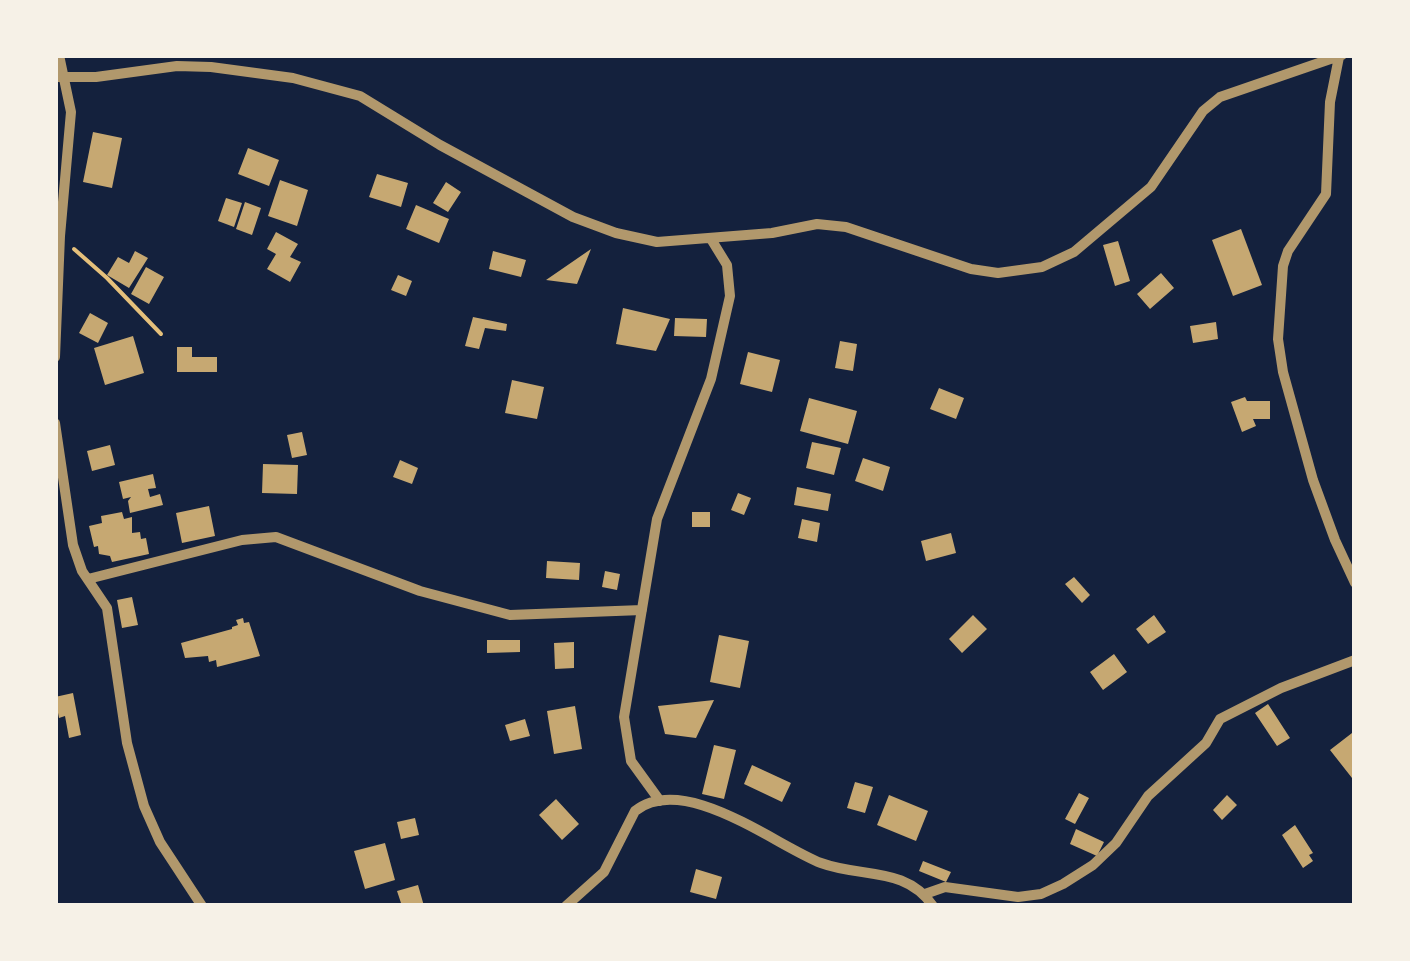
<!DOCTYPE html>
<style>
body{margin:0}
#map{position:relative;width:1410px;height:961px;overflow:hidden;background:#14213d;font-family:Lato,sans-serif}
canvas{display:block}
.frame{position:absolute;inset:0;border:58px solid #f6f1e7;pointer-events:none}
</style>
<div id="map">
<canvas width="1410" height="961"></canvas>
<div class="frame"></div>
</div>
<script>
const context = document.querySelector('canvas').getContext('2d');
context.lineJoin = 'round';
function fill(path, color) {
  context.fillStyle = color;
  context.fill(path, 'evenodd');
}
function trace(path, color, width, dash) {
  context.strokeStyle = color;
  context.lineWidth = width;
  context.lineCap = dash ? 'butt' : 'round';
  context.setLineDash(dash || []);
  context.stroke(path);
}
const building = new Path2D(`
 M93,132L122,138L112,188L83,182Z
 M248,148L279,160L269,186L238,174Z
 M377,174L408,183L401,207L369,197Z
 M280,180L308,190L297,226L268,216Z
 M446,182L461,192L448,212L433,203Z
 M226,198L242,203L234,227L218,221Z
 M245,202L261,208L252,235L236,229Z
 M416,205L449,219L439,243L406,229Z
 M1241,229L1262,285L1233,296L1212,240Z
 M276,232L298,244L290,257L301,262L290,282L267,269L276,254L267,249Z
 M1118,241L1130,281L1115,286L1103,245Z
 M591,249L577,284L546,280Z
 M135,251L148,258L129,288L107,275L118,257L129,263Z
 M493,251L526,260L521,277L489,269Z
 M146,267L164,277L149,304L131,294Z
 M1161,273L1174,288L1150,309L1137,294Z
 M398,275L412,281L406,296L391,290Z
 M623,308L670,319L656,351L616,344Z
 M90,313L108,323L98,343L79,333Z
 M473,317L507,324L506,331L485,328L479,349L465,346Z
 M675,318L707,319L706,337L674,336Z
 M1216,322L1218,339L1193,343L1190,326Z
 M133,336L144,373L105,385L94,348Z
 M840,341L857,344L853,371L835,368Z
 M177,347H192V357H217V372H177Z
 M748,352L780,360L772,392L740,384Z
 M512,380L544,387L537,419L505,413Z
 M939,388L964,398L956,419L930,409Z
 M1245,397L1247,401H1270V419H1253L1256,426L1242,432L1231,402Z
 M809,398L857,411L848,444L800,431Z
 M302,432L307,455L292,458L287,435Z
 M812,442L841,448L834,475L806,468Z
 M110,445L115,465L92,471L87,451Z
 M863,458L890,467L883,491L855,481Z
 M400,460L418,468L412,484L393,477Z
 M263,464L298,465L297,494L262,493Z
 M153,474L156,488L148,489L150,497L160,494L163,505L130,513L128,501L131,497L123,499L119,482Z
 M797,487L831,494L828,511L794,505Z
 M738,493L751,498L744,515L731,510Z
 M209,506L215,536L182,543L176,513Z
 M122,512L124,519L132,517V533L140,532L141,539L146,538L149,554L112,562L110,556L99,554L98,546L94,547L89,526L102,523L101,516Z
 M692,512H710V527H692Z
 M802,519L820,523L817,542L798,538Z
 M951,533L956,553L926,561L921,541Z
 M547,561L580,563L579,580L546,578Z
 M605,571L620,574L617,590L602,587Z
 M1074,577L1090,595L1082,603L1065,584Z
 M132,597L138,625L122,628L117,600Z
 M973,615L987,629L962,653L949,639Z
 M1154,615L1166,632L1148,644L1136,629Z
 M243,618L244,623L249,622L260,656L217,667L216,660L209,662L208,656L185,658L181,643L232,629V627L238,625L236,620Z
 M719,635L749,641L740,688L710,682Z
 M487,640H520V652L487,653Z
 M574,642V668L555,669L554,643Z
 M1114,654L1127,672L1103,690L1090,672Z
 M73,693L81,735L69,738L65,716L59,718L55,697Z
 M714,700L696,738L665,734L658,706Z
 M1268,704L1290,738L1277,746L1255,713Z
 M575,706L582,749L554,754L547,711Z
 M525,719L530,736L510,741L505,725Z
 M1352,733L1355,737V775L1352,778L1330,750Z
 M714,745L736,750L724,799L702,794Z
 M752,765L791,783L782,802L744,784Z
 M855,782L873,787L865,813L847,808Z
 M1079,793L1089,798L1075,824L1065,819Z
 M889,795L928,811L916,841L877,825Z
 M1227,795L1237,805L1222,820L1213,810Z
 M556,799L579,824L562,840L539,815Z
 M415,818L419,835L401,839L397,822Z
 M1295,825L1313,853L1309,855L1313,861L1303,868L1282,835Z
 M1076,829L1104,842L1097,856L1070,844Z
 M385,843L395,880L365,889L354,851Z
 M923,861L951,872L946,882L919,871Z
 M696,869L722,877L716,899L690,892Z
 M418,885L424,906H402L397,891Z`);
const path = new Path2D(`
 M74,249L107,278L161,334`);
const minor = new Path2D(`
 M1339,57L1330,102L1326,194L1288,251L1283,266L1278,339L1283,372L1313,480L1335,540L1355,583
 M55,77H96L177,66L211,67L293,78L360,96L440,145L573,217L616,233L657,242L772,233L817,224L846,227L971,269L998,273L1042,267L1074,252L1151,187L1203,111L1220,97L1342,55
 M55,357L60,236L71,112L59,55
 M55,423L73,545L82,571L107,608L127,743L144,806L160,842L202,906
 M88,579L242,540L276,537L420,591L510,615L642,610
 M660,801L631,761L624,717L657,519L711,379L730,296L727,265L711,239
 M925,894L945,887L1018,897L1041,894L1063,884L1093,865L1116,843L1148,796L1206,743L1220,719L1281,688L1355,660
 M566,906L604,872L635,811C684,772 775,845 821,863C861,878 906,866 933,906`);
fill(building, '#c6a872');
trace(path, '#e5c07b', 4);
trace(minor, '#b1986c', 10);
</script>
